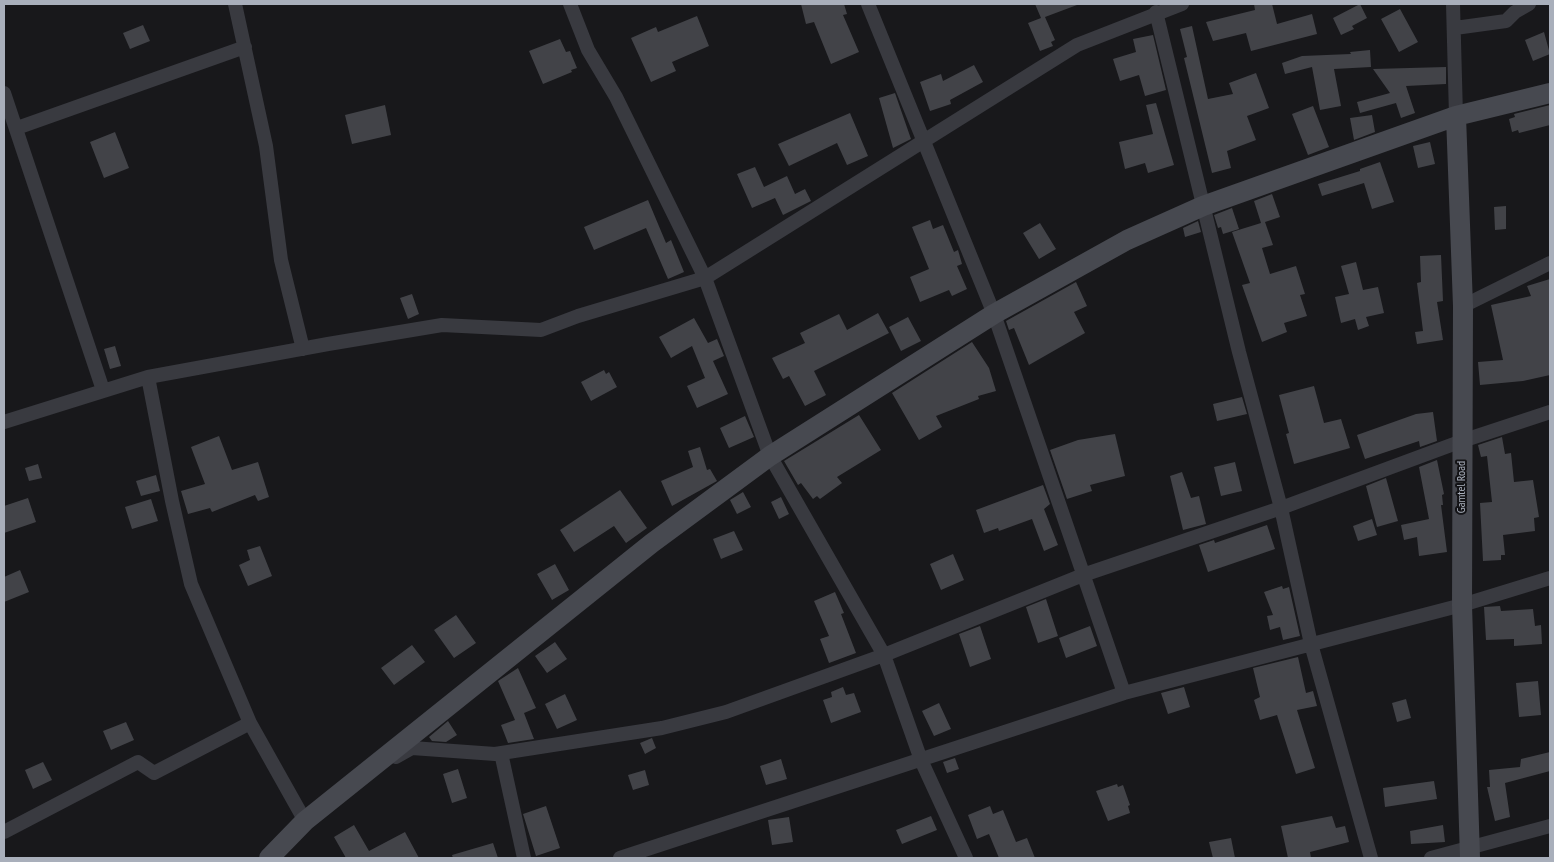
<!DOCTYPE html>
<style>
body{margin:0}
#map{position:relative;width:1554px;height:862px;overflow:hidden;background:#18181b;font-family:"PT Sans Narrow",sans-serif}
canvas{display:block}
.frame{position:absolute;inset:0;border:5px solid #a9afbb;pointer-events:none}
</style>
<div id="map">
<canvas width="1554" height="862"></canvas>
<div class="frame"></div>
</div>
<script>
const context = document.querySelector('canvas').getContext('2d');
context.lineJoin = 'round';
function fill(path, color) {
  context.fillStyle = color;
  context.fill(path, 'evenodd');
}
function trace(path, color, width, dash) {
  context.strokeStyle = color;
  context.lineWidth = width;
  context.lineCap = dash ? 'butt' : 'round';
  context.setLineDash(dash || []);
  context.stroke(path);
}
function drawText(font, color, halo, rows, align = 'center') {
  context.font = font + ' "PT Sans Narrow",sans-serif';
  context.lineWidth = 4;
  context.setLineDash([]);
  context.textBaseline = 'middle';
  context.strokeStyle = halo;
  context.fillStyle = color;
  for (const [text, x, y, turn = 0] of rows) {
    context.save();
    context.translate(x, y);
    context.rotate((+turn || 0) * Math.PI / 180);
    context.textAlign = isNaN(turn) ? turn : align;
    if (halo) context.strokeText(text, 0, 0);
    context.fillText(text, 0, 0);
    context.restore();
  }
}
const building = new Path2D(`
 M801,4H844L847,14L843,15L859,52L831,64L814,22L806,24Z
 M1035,4L1077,5L1045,17L1055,40L1051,42L1053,46L1040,51L1028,23L1041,18Z
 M1254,4H1272L1277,24L1312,14L1317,34L1251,51L1246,33L1213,41L1206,22L1255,10Z
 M1360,4L1367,18L1352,26L1354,29L1341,35L1333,18Z
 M1400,9L1418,42L1399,52L1381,19Z
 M697,16L709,46L672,62L676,71L651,82L631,38L656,27L658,32Z
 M143,25L150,41L130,49L123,33Z
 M1192,26L1208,99L1233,94L1229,83L1256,73L1269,108L1247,116L1256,140L1227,151L1231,168L1212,173L1184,58L1187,57L1180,29Z
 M1544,32L1550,54L1533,61L1525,40Z
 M1153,35L1166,90L1145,96L1139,75L1120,81L1113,59L1136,52L1133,39Z
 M560,39L566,52L570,51L577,68L571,70L572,72L543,84L529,51Z
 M1370,50L1371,67L1334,69L1341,106L1320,110L1312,67L1285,74L1282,63L1302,56L1351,54L1350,52Z
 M974,65L983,82L950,100L951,104L930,111L920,82L941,74L943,81Z
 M1446,67V84L1406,86L1415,113L1401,118L1396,103L1360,113L1357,102L1390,93L1373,69Z
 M895,93L911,139L893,148L879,98Z
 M1156,103L1174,165L1148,173L1145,163L1125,169L1119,142L1153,134L1146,105Z
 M385,105L391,135L352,144L345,115Z
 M1550,105V125L1519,133L1518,130L1512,132L1509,119L1515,117L1514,114Z
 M1313,106L1329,147L1308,155L1292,114Z
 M850,113L868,156L847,165L837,143L789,166L778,144Z
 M1372,115L1375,132L1354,140L1350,118Z
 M115,132L129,168L104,178L90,142Z
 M1430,142L1435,164L1418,168L1413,146Z
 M1380,162L1394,202L1372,209L1364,183L1322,196L1318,184L1360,171V169Z
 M755,167L764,187L787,176L795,194L805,189L811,201L783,215L775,198L752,208L737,174Z
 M1272,194L1280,217L1265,222L1273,245L1262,248L1270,274L1296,266L1305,294L1300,295L1307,316L1284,323L1287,332L1262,342L1242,285L1250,283L1232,232L1261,223L1254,201Z
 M648,200L666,243L671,240L684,272L668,279L646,228L594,250L584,227Z
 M1506,206V229L1495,230L1494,207Z
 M1232,208L1239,229L1223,234L1221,227L1218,228L1214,215Z
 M930,220L933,229L943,225L954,252L958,250L962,264L957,266L967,289L952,296L949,290L920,302L910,277L929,269L912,227Z
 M1198,221L1201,232L1185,237L1183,228Z
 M1040,223L1056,249L1039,259L1023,233Z
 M1441,255L1443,301L1437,302L1443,340L1417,344L1415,332L1423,331L1417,283L1421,282L1420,256Z
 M1356,262L1363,290L1378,287L1384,313L1366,317L1369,326L1358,330L1355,319L1341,323L1335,297L1349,294L1341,266Z
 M1550,279V375L1523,381L1480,385L1478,362L1503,360L1491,305L1531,296L1527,286Z
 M1076,282L1087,306L1074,312L1085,333L1029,365L1014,328L1009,330L1006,321Z
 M412,294L419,314L408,319L400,298Z
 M878,313L889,333L814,371L826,395L805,406L789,376L783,379L772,358L805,343L800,333L839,314L847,330Z
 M908,317L921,341L901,351L889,327Z
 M694,318L708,343L717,339L724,356L713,361L728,394L697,408L687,386L705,378L692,346L671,358L659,337Z
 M972,342L989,368L996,391L978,396L979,399L936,416L942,427L919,440L892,393Z
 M115,346L121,366L110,369L104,349Z
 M604,370L606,374L609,372L617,387L591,401L581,382Z
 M1314,386L1324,423L1341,419L1350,448L1294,464L1286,434L1289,433L1279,395Z
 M1242,397L1247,414L1217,421L1213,404Z
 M1433,412L1437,441L1420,447L1419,441L1365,459L1357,435L1416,414Z
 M859,415L881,450L837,477L842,483L820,499L817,496L813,499L801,483L798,485L784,461Z
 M745,416L754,437L729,448L720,428Z
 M1115,434L1125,476L1090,485L1092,491L1067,499L1050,450L1078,440Z
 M219,436L232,470L258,462L269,497L258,501L255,495L212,512L210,508L188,514L181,491L205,484L191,447Z
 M1502,437L1505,454L1511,453L1514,482L1533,480L1539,517L1534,518L1535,531L1503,535L1505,555H1501V560L1483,561L1480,503L1492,502L1487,456L1481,457L1478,445Z
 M700,447L707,470L710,469L717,481L672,506L661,481L693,467L688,451Z
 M1437,460L1444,494L1442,495L1443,505H1441L1447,552L1419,556L1417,537L1404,540L1401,525L1429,519L1419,467Z
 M1235,462L1242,491L1221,496L1214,467Z
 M38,464L42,478L29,481L25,468Z
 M1182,472L1191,498L1199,496L1206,524L1183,530L1170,476Z
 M156,475L160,491L141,496L136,481Z
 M1386,478L1398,521L1377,527L1366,486Z
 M1043,485L1050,504L1044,509L1058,545L1044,551L1032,519L999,531L998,528L984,533L976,510Z
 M620,490L647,528L626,543L614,526L574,552L560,530Z
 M743,492L751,507L737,514L730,500Z
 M781,497L789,514L779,519L771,502Z
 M28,498L36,522L4,533V506Z
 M151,499L158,521L132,529L125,507Z
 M1372,519L1377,535L1358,541L1353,526Z
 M1267,525L1275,549L1208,572L1199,545L1214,540L1215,543Z
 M734,531L743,550L721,559L713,539Z
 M260,546L272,576L248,586L239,565L250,560L247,550Z
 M953,554L964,580L941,590L930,564Z
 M555,564L569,590L552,600L537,574Z
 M20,570L29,592L4,602V577Z
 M1282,586L1283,589L1289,587L1300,636L1283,640L1280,627L1270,630L1267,616L1273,615L1264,592Z
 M835,592L844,613L841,614L856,653L829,663L820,639L829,636L814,601Z
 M1046,599L1058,636L1038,643L1026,607Z
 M1500,606L1501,611L1533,609L1535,626L1541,625L1542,644L1514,646V639L1486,640L1484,607Z
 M456,615L476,643L454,658L434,630Z
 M980,626L991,659L970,667L959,634Z
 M1090,626L1097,646L1066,658L1059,638Z
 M555,642L567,659L547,673L535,656Z
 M412,645L425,662L394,685L381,668Z
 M1298,657L1306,693L1313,691L1317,706L1297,710L1315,768L1296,774L1277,715L1260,720L1254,700L1260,697L1253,668Z
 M518,668L536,708L524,713L534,739L508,743L501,725L515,720L498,681Z
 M1538,681L1541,715L1519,717L1516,683Z
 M843,687L846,695L854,693L861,712L831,723L823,700L832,697L831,692Z
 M1184,687L1190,707L1168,714L1161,693Z
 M565,694L577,720L557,729L545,704Z
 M1406,699L1411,718L1397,722L1392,703Z
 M939,703L951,729L934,736L922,711Z
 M448,721L457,735L446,742L432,741L429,737Z
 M126,722L134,740L111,750L103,731Z
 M652,738L656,748L645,754L640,743Z
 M1550,752V771L1505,783L1510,817L1495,821L1487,787H1490L1489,770L1520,767L1521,759Z
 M955,758L959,769L947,773L943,762Z
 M781,759L787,779L766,785L760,766Z
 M43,762L52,780L33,789L25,770Z
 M458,769L467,798L452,803L443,774Z
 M645,770L649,785L633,790L628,775Z
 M1434,781L1437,799L1385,807L1383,788Z
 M1117,784L1118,787L1123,785L1130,805L1128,806L1130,813L1108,821L1096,791Z
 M546,806L560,848L536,856L523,814Z
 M990,806L993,814L1003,810L1016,842L1027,838L1035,858H999L989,834L977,839L968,815Z
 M931,816L937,830L902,844L896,830Z
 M1332,816L1336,828L1345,826L1349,842L1310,852L1311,858H1288L1281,826Z
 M789,817L793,842L772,845L768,820Z
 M354,825L369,851L405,832L419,858H346L334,837Z
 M1443,825L1445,842L1411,844L1410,831Z
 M1231,838L1235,858H1213L1209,842Z
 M493,843L498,858H453L452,855Z`);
const street = new Path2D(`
 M235,4L266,146L281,260L303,349
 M570,4L588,50L616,97L705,278L770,456L884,655L921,760L966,858
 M868,4L994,314L1124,693
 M1453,4L1456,116
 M1156,12L1239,352L1281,508L1311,644L1371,858
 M1455,28L1506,21L1515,12L1529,4
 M4,93L103,390
 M17,128L245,47
 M1463,306L1550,263
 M148,377L172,501L191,584L250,723L305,821
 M4,422L148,377L328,344L442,325L541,330L578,316L705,278L1077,45L1182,4
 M501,753L524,858
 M396,757L412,748L495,754L662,728L726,712L884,655L1083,575L1281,508L1462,441L1550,412
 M4,832L138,762L154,773L250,723
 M620,858L1124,693L1462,605L1550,578
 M1431,858L1550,826`);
const secondary = new Path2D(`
 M1456,116L1463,306L1462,605L1470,858
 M269,858L305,821L652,543L770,456L994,314L1127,240L1203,206L1456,116L1550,93`);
const streetNames = [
 ["Gamtel Road",1462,487,-90]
];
fill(building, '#424348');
trace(street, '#393a40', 14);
trace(secondary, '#474950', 20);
drawText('12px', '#a9afbb', '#131316', streetNames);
</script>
